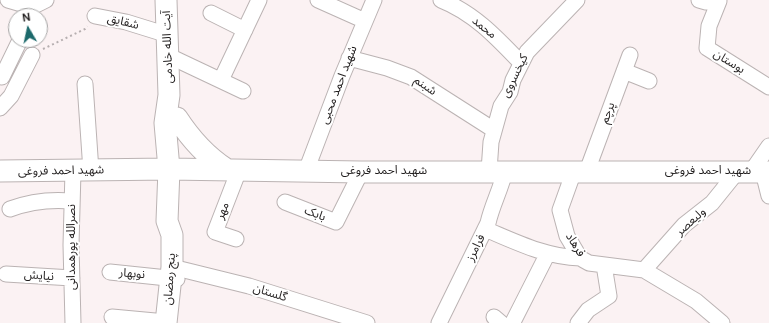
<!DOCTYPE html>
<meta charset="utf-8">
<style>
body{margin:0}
#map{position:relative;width:769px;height:323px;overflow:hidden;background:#fbf2f3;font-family:"DM Sans",sans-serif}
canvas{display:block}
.north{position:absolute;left:8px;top:8px;width:40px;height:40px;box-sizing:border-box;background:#fff;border:1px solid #a6a5a5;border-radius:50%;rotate:351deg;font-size:11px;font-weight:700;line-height:16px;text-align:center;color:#211e1e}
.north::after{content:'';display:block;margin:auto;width:14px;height:18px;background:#1c696b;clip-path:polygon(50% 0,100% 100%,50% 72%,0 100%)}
</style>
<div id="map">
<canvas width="769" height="323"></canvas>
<div class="north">N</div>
</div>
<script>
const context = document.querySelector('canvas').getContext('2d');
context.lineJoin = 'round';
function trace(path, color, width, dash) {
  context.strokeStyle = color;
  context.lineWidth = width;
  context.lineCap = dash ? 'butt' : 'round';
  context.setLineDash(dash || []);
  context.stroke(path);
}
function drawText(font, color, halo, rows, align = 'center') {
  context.font = font + ' "DM Sans","Noto Sans Arabic",sans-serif';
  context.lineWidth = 4;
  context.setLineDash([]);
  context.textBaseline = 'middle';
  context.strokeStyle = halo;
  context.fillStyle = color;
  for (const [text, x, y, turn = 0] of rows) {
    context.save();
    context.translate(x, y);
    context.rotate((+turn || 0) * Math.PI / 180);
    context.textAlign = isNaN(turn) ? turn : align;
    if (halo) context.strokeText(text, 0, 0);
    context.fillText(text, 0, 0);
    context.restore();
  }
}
const path = new Path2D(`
 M43,49L85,29L87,26`);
const minor = new Path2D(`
 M8,0L32,7L46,0
 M318,0L365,21
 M441,0C474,13 497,38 521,63
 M699,0L706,2L719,1L709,26L707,48L769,87
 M211,13L245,30
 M95,16L126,22L168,35
 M169,56L243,91
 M349,58L387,68L411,77L494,130
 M624,71L649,81
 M2,77L20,40
 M221,80L259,0
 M85,84L91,171
 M0,108L11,96L32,55
 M73,171L71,245L73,323
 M306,171L342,76L374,0
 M489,171L491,142L501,106L510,92L513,80L527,52L577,0
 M574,171L560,210L567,236L580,258L589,263L644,270L696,301L722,323
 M587,171L630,55
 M751,172L769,146
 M763,172L769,196
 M285,202L336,222L361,172
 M10,209C31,201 49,199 72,201
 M485,229C516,242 546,257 580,258
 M236,239L215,232L239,170
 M172,267L249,286L367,323
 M644,270L684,225L712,203L737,172
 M110,272L177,279
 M6,274L72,278
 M112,317L166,322
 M494,317L501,323
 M513,322L548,253
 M439,323L488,223C492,205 501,189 505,171
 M578,323L588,310L609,296L604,265`);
const secondary = new Path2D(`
 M166,0L169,95L165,123L169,169L167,221L172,235V267L166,323
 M177,118C190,138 206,156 226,169
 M0,171L169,169L361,172H769`);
const streetNames = [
 ["شقایق",123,22,14],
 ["محمد",484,28,39],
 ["آیت الله خادمی",168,47,-92],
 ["بوستان",729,62,32],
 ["کیخسروی",515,76,-64],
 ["شهید احمد محبی",339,85,-69],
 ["شبنم",425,86,34],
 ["پرچم",608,113,-70],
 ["شهید احمد فروغی",61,171,-1],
 ["شهید احمد فروغی",384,171],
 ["شهید احمد فروغی",708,171],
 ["مهر",223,211,-68],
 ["بابک",315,214,21],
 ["ولیعصر",691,222,-42],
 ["فرهاد",575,245,58],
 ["نصرالله پورهمدانی",72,247,-90],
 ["فرامرز",476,248,-64],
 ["نوبهار",132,274,5],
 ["نیایش",39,276,4],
 ["پنج رمضان",170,279,-86],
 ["گلستان",270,293,17]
];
trace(minor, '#bbb3b3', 17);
trace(secondary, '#bbb3b3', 23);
trace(path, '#b6afb0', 2, [2, 3]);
trace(minor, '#fff', 15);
trace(secondary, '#fff', 21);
drawText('12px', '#211e1e', '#fff', streetNames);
</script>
